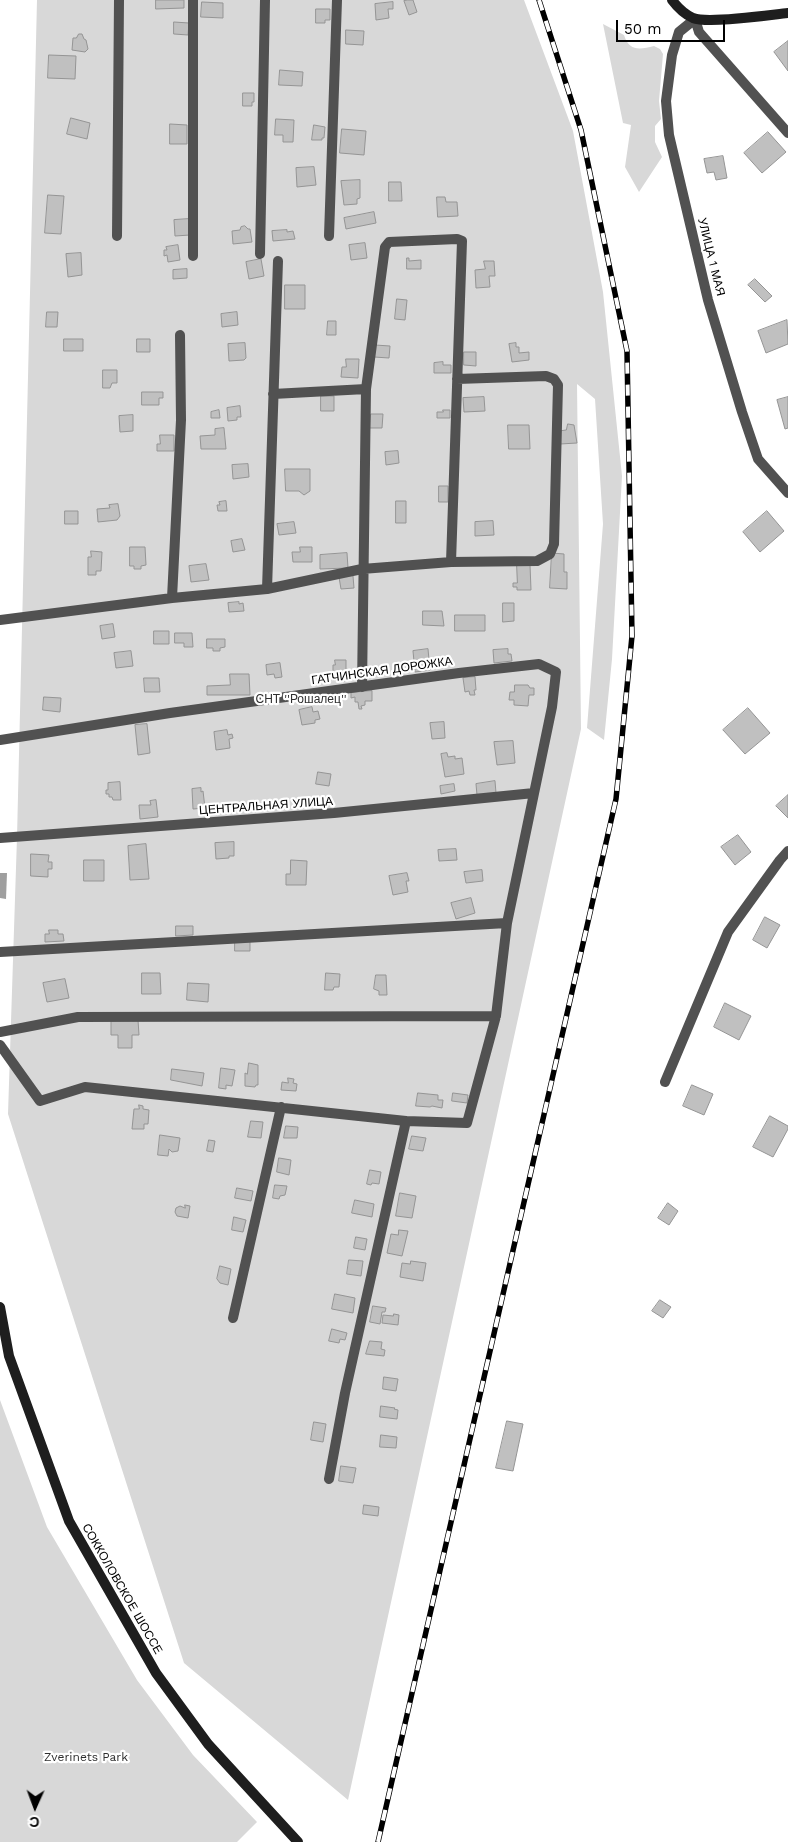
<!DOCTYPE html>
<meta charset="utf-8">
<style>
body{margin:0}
#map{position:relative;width:788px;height:1842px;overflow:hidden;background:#fff;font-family:"Work Sans",sans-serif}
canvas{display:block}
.north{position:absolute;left:10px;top:1782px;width:50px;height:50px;-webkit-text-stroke:4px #fff;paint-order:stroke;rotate:182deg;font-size:14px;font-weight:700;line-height:20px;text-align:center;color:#000}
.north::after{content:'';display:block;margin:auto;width:18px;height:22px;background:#000;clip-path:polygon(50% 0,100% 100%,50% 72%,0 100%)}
.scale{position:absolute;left:616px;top:20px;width:109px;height:22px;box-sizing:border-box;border:2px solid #000;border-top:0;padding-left:6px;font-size:15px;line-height:18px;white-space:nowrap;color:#000;-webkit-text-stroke:4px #fff;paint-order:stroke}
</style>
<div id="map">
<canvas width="788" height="1842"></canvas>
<div class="north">С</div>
<div class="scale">50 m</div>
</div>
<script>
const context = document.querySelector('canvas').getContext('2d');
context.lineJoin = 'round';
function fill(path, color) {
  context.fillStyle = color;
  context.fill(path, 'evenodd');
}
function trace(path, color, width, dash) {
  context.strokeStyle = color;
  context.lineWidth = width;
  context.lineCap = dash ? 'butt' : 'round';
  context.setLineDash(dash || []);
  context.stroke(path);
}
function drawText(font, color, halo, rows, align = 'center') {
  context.font = font + ' "Work Sans",sans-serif';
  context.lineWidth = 4.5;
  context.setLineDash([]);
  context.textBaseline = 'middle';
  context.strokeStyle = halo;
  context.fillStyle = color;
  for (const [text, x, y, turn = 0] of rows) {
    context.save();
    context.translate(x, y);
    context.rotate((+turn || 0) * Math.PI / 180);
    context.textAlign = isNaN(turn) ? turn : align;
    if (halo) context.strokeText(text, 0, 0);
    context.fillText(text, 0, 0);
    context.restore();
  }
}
const green = new Path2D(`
 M37,0H524L573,131L603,292L622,476L612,659L604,740L587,728L603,524L595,399L577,384L581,729L348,1800L184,1663L8,1114L17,837Z
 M603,24L624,35C629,51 639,50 654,46L660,49L663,54L659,101L661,119L655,126V142L662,157L639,192L625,167L631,125L623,123Z
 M0,1400L47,1527L137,1680L193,1755L257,1822L237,1842H0Z`);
const water = new Path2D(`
 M0,873H7L6,899L0,898Z`);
const building = new Path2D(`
 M156,0H184V8L156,9Z
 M408,0H413L417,12L409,15L404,1Z
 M202,2L223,3V18L201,17Z
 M393,2V9H388L389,18L376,20L375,4Z
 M316,9H330V20H325V23H316Z
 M174,22L189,23L188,35L174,34Z
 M346,30L364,31L363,45L346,44Z
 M79,34H82L84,39L86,40L88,49L85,52L72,50L73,38H76Z
 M788,41V71L774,52Z
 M49,55L76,56L75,79L48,78Z
 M280,70L303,72L302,86L279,85Z
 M243,93H254V102H252V106H243Z
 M71,118L90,123L87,139L67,134Z
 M276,119L294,120L293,142H283V135H275Z
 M170,124L187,125V144H170Z
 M314,125L325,127L324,138H322V140H312Z
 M342,129L366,131L364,155L340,153Z
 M768,132L786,152L762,173L744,153Z
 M723,156L727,178L716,180L714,172L707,173L704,159Z
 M314,167L316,185L297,187L296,168Z
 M360,180V198L357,199V204L344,205L341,181Z
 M389,182H401L402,201H389Z
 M48,195L64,196L61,234L45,233Z
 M437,197H445L446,202H457L458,216L438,217Z
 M374,212L376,223L346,229L344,218Z
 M189,219L190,235L175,236L174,220Z
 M245,226L248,229H250L252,242L233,244L232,231L240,230L241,227Z
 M287,230V232L293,231L295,239L273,241L272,231Z
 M365,243L367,258L351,260L349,245Z
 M178,245L180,260L168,262L167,255L164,256V250H167L166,247Z
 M81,253L82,275L68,277L66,254Z
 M407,258H409V261L421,260V269H407Z
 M261,259L264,276L249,279L246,262Z
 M484,261H494L495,276H489L490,287L476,288L475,270L485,269Z
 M187,269V278L173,279V270Z
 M755,279L772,296L765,302L748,285Z
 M285,285H305V309H285Z
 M397,299L407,300L405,320L395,319Z
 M47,312H58L57,327H46Z
 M237,312L238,325L222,327L221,314Z
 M787,320L788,344L766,353L758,331Z
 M328,321H336V335H327Z
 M64,339H83V351H64Z
 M137,339H150V352H137Z
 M245,343L246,358L244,360L229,361L228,344Z
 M516,343V347H519V353L529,352V360L512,362L509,344Z
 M375,345L390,346L389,358L374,357Z
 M464,352H476V366L464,365Z
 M346,359H359L358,378L341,377L342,367H346Z
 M443,362V365H451V373H434V363Z
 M103,370H117V383H112L110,388H103Z
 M142,392H163V398H159V405H142Z
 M321,396H334V411H321Z
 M484,397L485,411L464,412L463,398Z
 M788,397V428L785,429L777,400Z
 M240,406L241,417H237V420L228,421L227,408Z
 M219,410L220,418H211V412Z
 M443,410H450V418H437V412H443Z
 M371,414H383L382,428H370Z
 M133,415V431L120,432L119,416Z
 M568,424L574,425L577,443L560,444L559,431L566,430Z
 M508,425H529L530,449H509Z
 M224,428L226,449H201L200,436L215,435V429Z
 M160,435H174V451H157V444H160Z
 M398,451L399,463L386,465L385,452Z
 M248,464L249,477L233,479L232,465Z
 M285,469H310V491L304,495L299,491H286Z
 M439,486H448V502H439Z
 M226,501L227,511H218L217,505H220L219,502Z
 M396,501H406V523H396Z
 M118,504L120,516L117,520L98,522L97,509L110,508L109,505Z
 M65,511H78V524H65Z
 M767,511L784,531L760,552L743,532Z
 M493,521L494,535L475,536V522Z
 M294,522L296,533L279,535L277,524Z
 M242,539L245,550L233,552L231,541Z
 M130,547H145L146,565L141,566V569H134V566H130Z
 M300,547H312V562H293L292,552H300Z
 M91,551L102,552L101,571H96V575H88V557H91Z
 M347,553L348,568L320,569V555Z
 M552,553L564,554V572H567V589L550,588Z
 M206,564L209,580L191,582L189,566Z
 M517,565H530L531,590H517V587H513V583H517Z
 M353,576L354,588L341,589L339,577Z
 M239,602V604L243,603L244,611L229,612L228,603Z
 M503,603H514V621L503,622Z
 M423,611H442L444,626L423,625Z
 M455,615H485V631H455Z
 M113,624L115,637L102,639L100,626Z
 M154,631H169V644H154Z
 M175,633H192L193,647H184V643H175Z
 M207,639H225V647L220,648V651H213V648H207Z
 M428,649L430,670L415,672L413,651Z
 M508,649V654H511L512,661L494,663L493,650Z
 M131,651L133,666L116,668L114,653Z
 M335,660H346V681L333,680V665H335Z
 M280,663L282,677L275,678L274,674L267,675L266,665Z
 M230,674H249L250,695H207V686L230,685Z
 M475,677L476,690H474L475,695H470L469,691L465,692L463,678Z
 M144,678H159L160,692H145Z
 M515,685H528L530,688H534V695H529L528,706L514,705V700H509L510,692H514Z
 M372,691V701H365V705L361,706L362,709H359L358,702H355V697L351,698V693Z
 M44,697L61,698L60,712L43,710Z
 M312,707L313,712L318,711L320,719L315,720V723L302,725L299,710Z
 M748,708L770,733L745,754L723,730Z
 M444,722L445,738L432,739L430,723Z
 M147,724L150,753L138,755L135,725Z
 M227,730L228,735L232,734L233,738L229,739L230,748L216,750L214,732Z
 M513,741L515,763L497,765L494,742Z
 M447,753L448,757L455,756V759L462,758L464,774L445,777L441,754Z
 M318,772L331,774L329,786L316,784Z
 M495,781L496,793L477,795L476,784Z
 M120,782L121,800H113L112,797H109V794H106V790H108V783Z
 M454,784L455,791L441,794L440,786Z
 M201,788V792L203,791L205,808L193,809L192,789Z
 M788,795V818L776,806Z
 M156,800L158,817L140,819L139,805H151L150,801Z
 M738,835L751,852L735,865L721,847Z
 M234,842V856H229V858L216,859L215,843Z
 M146,844L149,879L130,880L128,846Z
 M456,849L457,860L439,861L438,850Z
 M31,854L49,855L48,862H52V869H48V877L31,876Z
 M84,860H104V881H84Z
 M291,860L307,861L306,885H286V874H290Z
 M482,870L483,881L466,883L464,872Z
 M407,873L409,881H406L408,892L393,895L389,876Z
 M471,898L475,913L456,919L451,903Z
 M765,917L780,925L767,948L753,940Z
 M176,926H193V935L176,936Z
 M49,930H58V934H63L64,941L45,942V934H49Z
 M235,938L250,939V951H235Z
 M142,973H160L161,994H142Z
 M326,973L340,974L339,987H334L333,990H325Z
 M376,975H386L387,995H379V991L374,989Z
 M65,979L69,998L47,1002L43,983Z
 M188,983L209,984L208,1002L187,1000Z
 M725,1003L751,1016L739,1040L714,1027Z
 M138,1020L139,1035H132V1048H118V1035H111V1021Z
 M249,1063L258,1065V1085H256L255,1087L245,1086V1073L247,1074Z
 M221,1068L235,1070L232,1086L226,1085V1089L219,1088Z
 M172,1069L204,1073L202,1086L171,1080Z
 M288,1078L294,1079L293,1083L297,1084L296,1091L281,1090L282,1082L288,1083Z
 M692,1085L713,1094L704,1115L683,1106Z
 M418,1093L438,1095V1100H443L442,1108L432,1106L430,1107L416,1106Z
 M453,1093L468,1095L467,1103L452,1101Z
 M139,1105L143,1106V1109L149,1110L148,1124H144V1129H132L134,1109H139Z
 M770,1116L788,1126V1129L773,1157L753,1147Z
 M251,1121L263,1122L261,1138L248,1137Z
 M286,1126L298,1127L297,1138H284Z
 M160,1135L180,1138L178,1151L172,1152L169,1149L168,1156L158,1155Z
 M412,1136L426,1138L423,1151L409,1149Z
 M209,1140L215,1141L213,1152L207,1151Z
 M279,1158L291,1160L289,1175L277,1172Z
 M370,1170L381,1172L379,1184L372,1183L371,1185L367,1184Z
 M275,1185L287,1186L285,1195L280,1196L279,1199L273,1198Z
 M237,1188L253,1191L251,1201L235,1198Z
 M400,1193L416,1196L412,1218L396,1216Z
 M355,1200L374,1204L372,1217L352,1213Z
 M668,1203L678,1211L669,1225L658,1218Z
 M185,1205L190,1206L188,1218L177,1216L175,1212L176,1208L180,1206L185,1208Z
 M234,1217L246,1220L243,1232L232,1230Z
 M399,1230L408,1231L402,1256L387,1253L391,1234L398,1235Z
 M356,1237L367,1239L365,1250L354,1248Z
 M349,1260L363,1261L361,1276L347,1274Z
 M411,1261L426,1263L423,1281L400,1277L402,1263L410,1264Z
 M220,1266L231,1269L228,1285L220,1283L217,1279Z
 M335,1294L355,1298L353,1313L332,1309Z
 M660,1300L671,1307L663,1318L652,1311Z
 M373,1306L386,1308L385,1312H382L380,1324L370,1322Z
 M394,1314L399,1315L398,1325L382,1323L383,1315L393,1316Z
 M332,1329L347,1333L345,1340L340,1339L339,1343L329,1341Z
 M370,1341L382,1342L381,1349L385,1350L384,1356L366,1354Z
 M384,1377L398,1379L396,1391L383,1389Z
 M381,1406L395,1408L394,1409L398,1410L397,1419L380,1417Z
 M507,1421L523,1424L513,1471L496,1468Z
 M314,1422L326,1424L323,1442L311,1440Z
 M381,1435L397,1437L396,1448L380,1447Z
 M341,1466L356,1468L353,1483L339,1481Z
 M364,1505L379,1507L378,1516L363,1514Z`);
const street = new Path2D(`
 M193,0V256
 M788,133L699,32L695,19L679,32L672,55L666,101L669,135L708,300L742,412L758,459L788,493
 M117,236L119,0
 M329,236L337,0
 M260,254L265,0
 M273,394L366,389
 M267,589L278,261
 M172,598L181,420L180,335
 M0,620L172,598L267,589L362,569L451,562L537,561L550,554L554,544L558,385L554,379L546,376L457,379
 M362,687L366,389L385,247L389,242L457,239L462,241L451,562
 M0,740L170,713L459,673L539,664L556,672L552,707L507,923L496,1016L467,1123L406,1121
 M0,838L334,813L534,793
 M0,952L507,923
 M0,1032L78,1017L496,1016
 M0,1045L40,1101L85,1087L406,1121L345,1393L329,1479
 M665,1082L728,932L780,860L788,851
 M233,1318L281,1107`);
const secondary = new Path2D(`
 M672,0C678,8 684,14 693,18C708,24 769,15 788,13
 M0,1307L9,1356L69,1521L156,1673L208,1744L298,1842`);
const rail = new Path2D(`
 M378,1842L616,799L632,636L627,351L581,130L539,0`);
const streetNames = [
 ["УЛИЦА 1 МАЯ",711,257,76],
 ["ГАТЧИНСКАЯ ДОРОЖКА",382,671,-8],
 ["ЦЕНТРАЛЬНАЯ УЛИЦА",266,806,-4],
 ["СОККОЛОВСКОЕ ШОССЕ",122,1589,60]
];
const parkNames = [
 ["СНТ ''Рошалец''",301,699],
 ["Zverinets Park",86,1757]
];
fill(green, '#d8d8d8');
fill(water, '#9f9f9f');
fill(building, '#c0c0c0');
trace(building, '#959595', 1);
trace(street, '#515151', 10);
trace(secondary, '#1e1e1e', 10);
trace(rail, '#000', 5.5);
trace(rail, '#fff', 4, [11]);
drawText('12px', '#000', '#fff', streetNames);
drawText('12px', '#2f2f2f', '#fff', parkNames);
</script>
